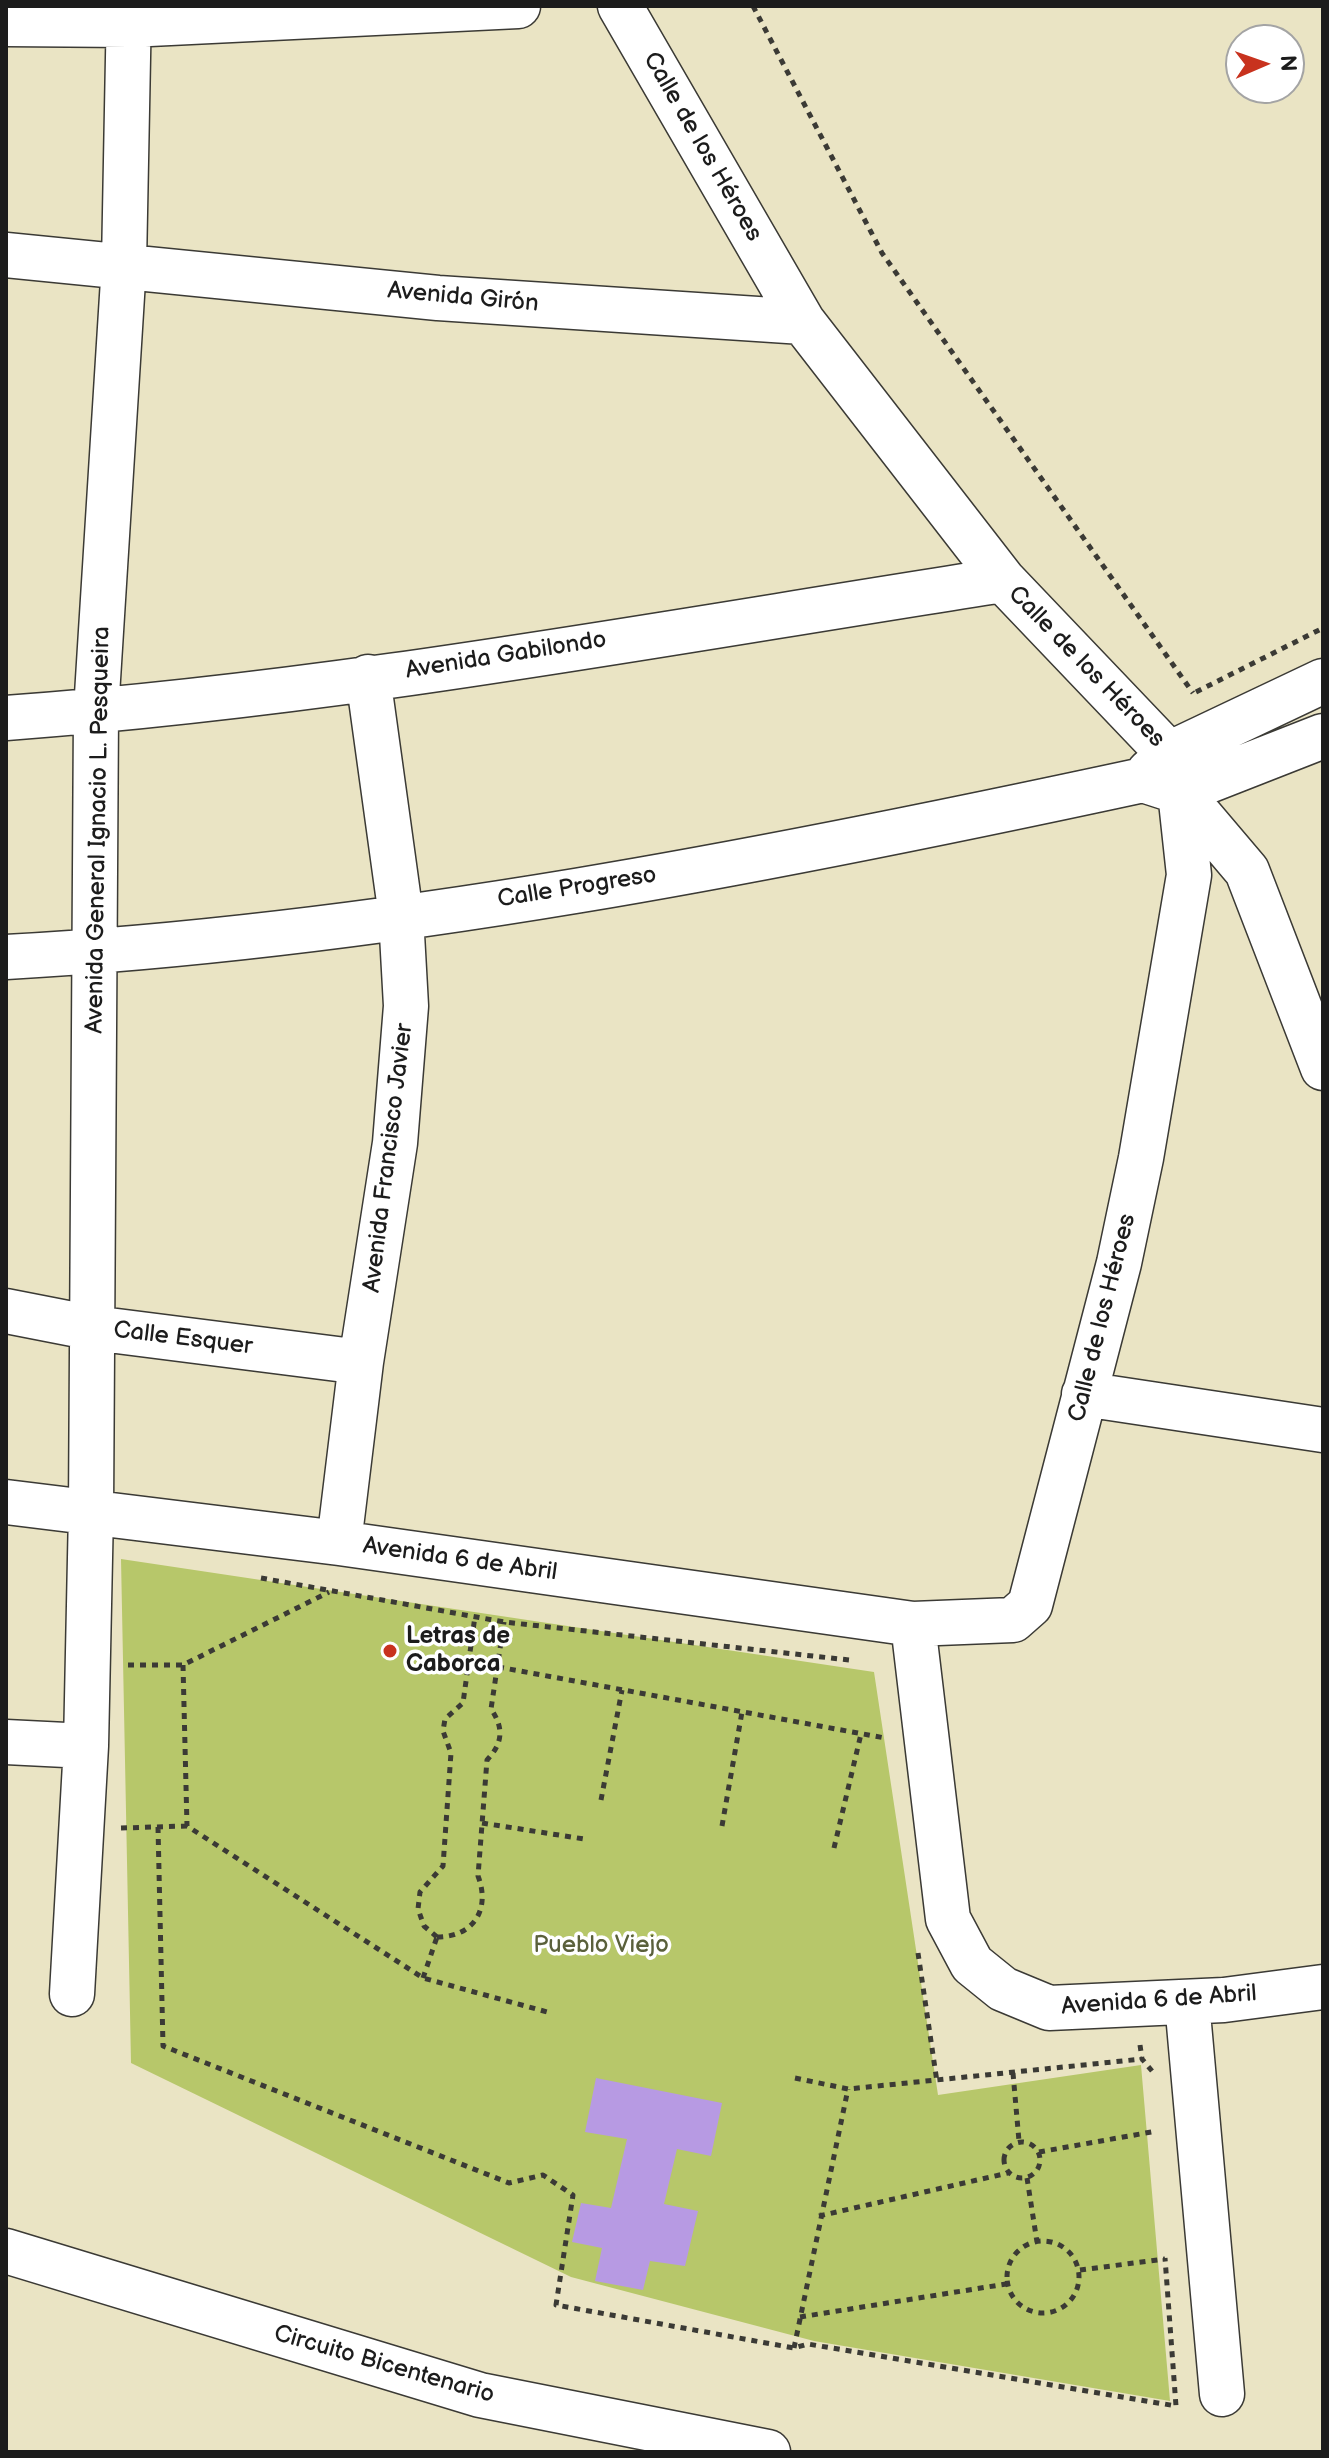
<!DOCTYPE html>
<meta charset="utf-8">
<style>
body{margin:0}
#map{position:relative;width:1329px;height:2458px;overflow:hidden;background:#eae4c4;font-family:"Balsamiq Sans",sans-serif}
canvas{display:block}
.frame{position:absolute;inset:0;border:8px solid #1c1c1c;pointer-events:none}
.north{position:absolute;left:1225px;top:24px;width:80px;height:80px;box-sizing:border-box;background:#fff;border:2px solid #a4a4a4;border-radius:50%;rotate:88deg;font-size:22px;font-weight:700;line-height:32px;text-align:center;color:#1c1c1c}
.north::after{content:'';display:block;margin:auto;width:28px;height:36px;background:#c8321e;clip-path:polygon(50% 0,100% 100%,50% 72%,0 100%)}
</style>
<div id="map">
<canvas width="1329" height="2458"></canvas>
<div class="frame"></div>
<div class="north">N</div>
</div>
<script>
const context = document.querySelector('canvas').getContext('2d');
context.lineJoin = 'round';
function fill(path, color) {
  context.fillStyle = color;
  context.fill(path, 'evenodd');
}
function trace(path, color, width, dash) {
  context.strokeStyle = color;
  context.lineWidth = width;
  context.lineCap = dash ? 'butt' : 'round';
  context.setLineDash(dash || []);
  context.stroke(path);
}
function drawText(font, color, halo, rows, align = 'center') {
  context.font = font + ' "Balsamiq Sans",sans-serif';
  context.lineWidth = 7;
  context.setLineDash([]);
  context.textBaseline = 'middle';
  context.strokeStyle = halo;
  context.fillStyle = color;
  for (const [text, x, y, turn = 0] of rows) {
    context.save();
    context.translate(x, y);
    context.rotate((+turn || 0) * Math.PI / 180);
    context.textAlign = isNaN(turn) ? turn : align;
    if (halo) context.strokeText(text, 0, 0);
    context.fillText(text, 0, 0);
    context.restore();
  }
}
const green = new Path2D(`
 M121,1559L874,1672L938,2095L1141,2065L1170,2401L814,2341L571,2277L131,2063Z`);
const building = new Path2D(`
 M596,2078L722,2103L711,2156L677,2149L664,2204L698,2211L685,2266L650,2261L643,2290L595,2281L602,2248L572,2242L581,2203L611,2208L627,2139L585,2132Z`);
const path = new Path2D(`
 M753,6L882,253L1193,693
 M1196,692L1323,628
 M261,1578L504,1622L849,1660
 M128,1665H183L329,1592
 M183,1665L187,1826L423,1978L551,2013
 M498,1667L885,1738
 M601,1800L622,1690
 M482,1823L584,1839
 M722,1826L742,1712
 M158,1827L163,2046L509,2183L543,2175L573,2195L556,2305L794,2348L808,2344L1176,2406L1165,2258
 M121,1828L187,1826
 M834,1848L861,1734
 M437,1937C473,1937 491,1910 478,1876L487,1760C503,1743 504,1728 491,1709L504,1622
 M437,1937L424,1926L418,1909L420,1892L443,1866L451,1753L443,1731L445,1719L463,1703L475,1616
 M918,1953L937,2082
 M423,1978L437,1937
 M1140,2045L1142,2059L1152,2071
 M1013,2073L1019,2141
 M795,2078L848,2089L1142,2059
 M1004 2160a18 18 0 1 1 36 0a18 18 0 1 1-36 0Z
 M1039,2152L1157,2131
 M1027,2178L1037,2242
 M819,2216L1008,2173
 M1007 2277a36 36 0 1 1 72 0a36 36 0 1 1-72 0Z
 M1080,2270L1165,2259
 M800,2317L1006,2284
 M794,2348L848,2089`);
const street = new Path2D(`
 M6,24L129,25L518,6
 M6,255L438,298L803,322
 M6,718C339,694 673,631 1003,580
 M1149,772L1169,754L1323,681
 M1180,792L1247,871L1323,1068
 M1180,792L1323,736
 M6,957C385,936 772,860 1143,780L1180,792
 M6,1311L93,1328L361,1362
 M1084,1394L1323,1430
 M6,1502L339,1543L913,1624L1013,1620L1030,1605L1119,1263L1141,1158L1189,875L1180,792L1169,754L1003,580L803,322L620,6
 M339,1543L361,1362L395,1143L406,1006L401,916L368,677
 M913,1624L948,1919L972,1964L1003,1989L1049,2008L1224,2000L1323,1987
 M6,1742L86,1746
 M72,1994L86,1746L91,1511L96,711L124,264L129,6
 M1187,2002L1222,2394
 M6,2251L480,2395L768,2452`);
const markers = [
 [390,1651,8,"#c8321e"]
];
const streetNames = [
 ["Calle de los Héroes",702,147,60],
 ["Avenida Girón",463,298,5],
 ["Avenida Gabilondo",506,656,-9],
 ["Calle de los Héroes",1086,667,46],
 ["Avenida General Ignacio L. Pesqueira",99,830,-89],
 ["Calle Progreso",577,888,-9],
 ["Avenida Francisco Javier",389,1158,-83],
 ["Calle de los Héroes",1103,1318,-76],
 ["Calle Esquer",183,1339,7],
 ["Avenida 6 de Abril",460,1560,8],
 ["Avenida 6 de Abril",1159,2001,-4],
 ["Circuito Bicentenario",384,2365,16]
];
const poiNames = [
 ["Letras de",406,1637],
 ["Caborca",406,1665]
];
const parkNames = [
 ["Pueblo Viejo",601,1946]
];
fill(green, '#b7c76a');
fill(building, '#b79ae3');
trace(street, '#3b3a35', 47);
trace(path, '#3b3a35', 5, [6, 6]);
trace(street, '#fff', 44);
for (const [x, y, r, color] of markers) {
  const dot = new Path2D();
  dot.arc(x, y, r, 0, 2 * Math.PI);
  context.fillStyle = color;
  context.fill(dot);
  trace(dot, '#fff', 3);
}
drawText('24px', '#1c1c1c', '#fff', streetNames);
drawText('bold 24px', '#1c1c1c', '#fff', poiNames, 'left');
drawText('24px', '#5a603b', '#fff', parkNames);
</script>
